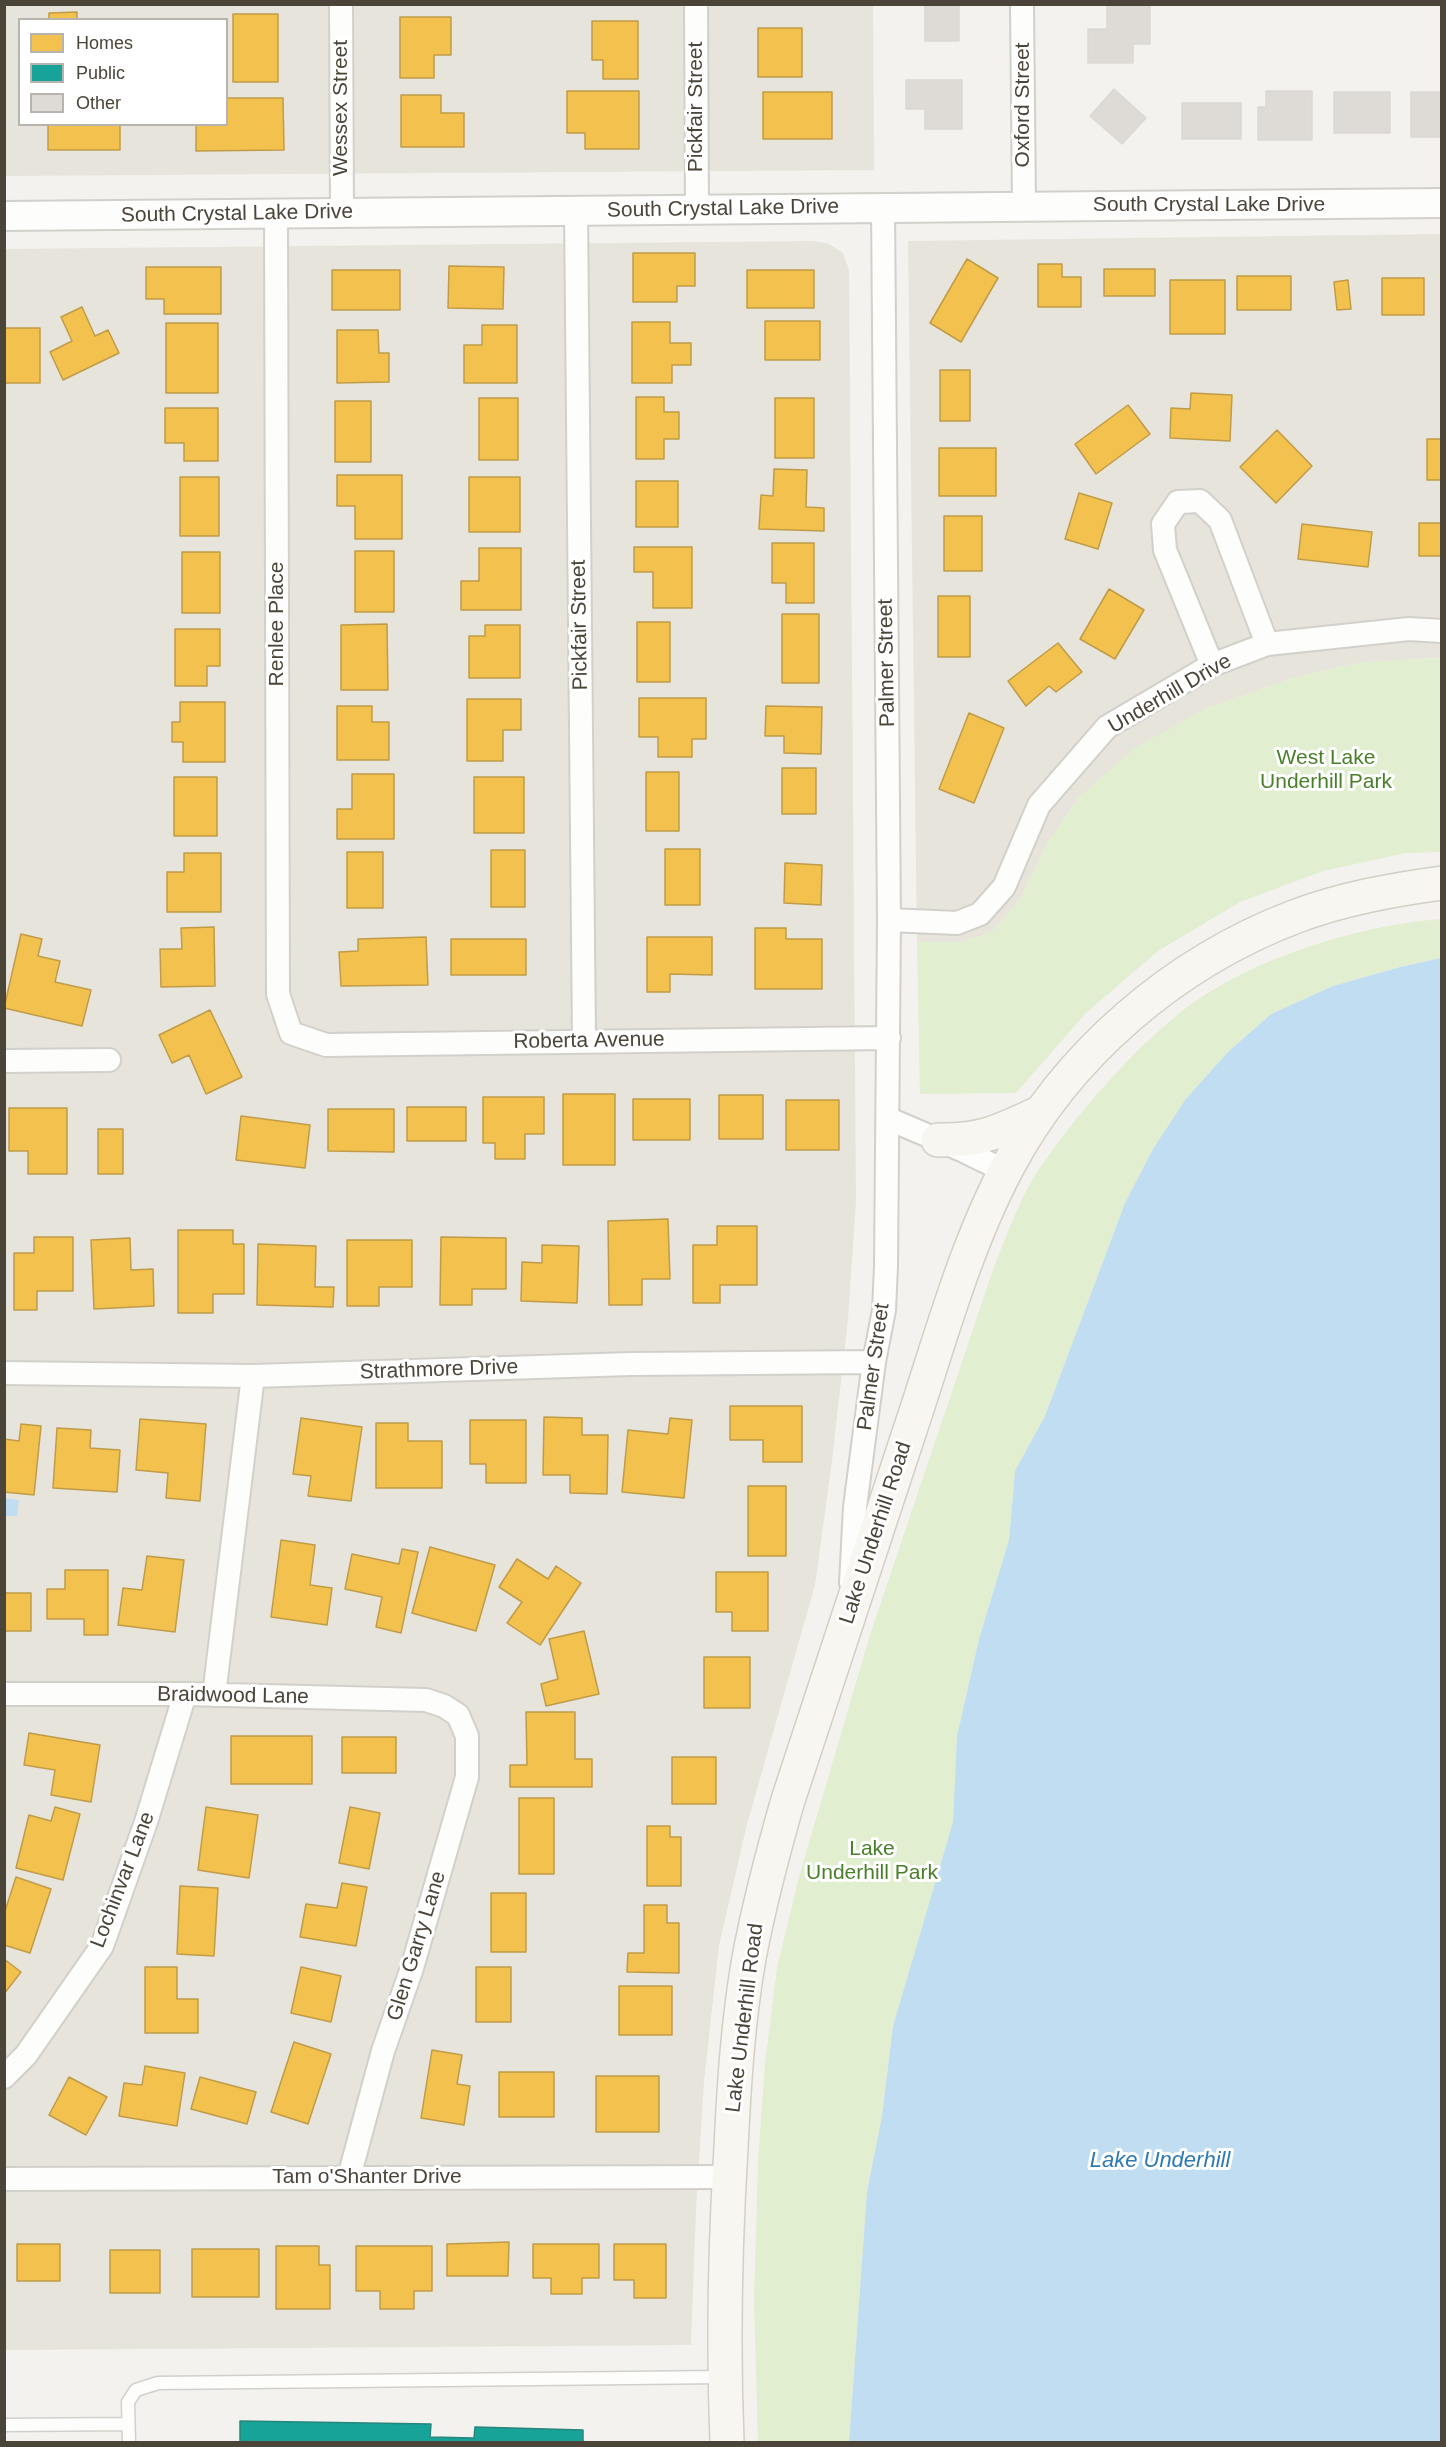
<!DOCTYPE html>
<style>
body{margin:0}
#map{position:relative;width:1446px;height:2447px;overflow:hidden;background:#f4f2ee;font-family:Helvetica,sans-serif}
canvas{display:block}
.frame{position:absolute;inset:0;border:6px solid #4b4439;pointer-events:none}
.legend{position:absolute;left:18px;top:18px;width:210px;height:108px;box-sizing:border-box;background:#fff;border:2px solid #b7b4b0;margin:0;padding:8px 10px;list-style:none;font-size:18px;color:#4b4439}
.legend li{display:flex;align-items:center;gap:12px;height:30px}
.legend b{width:30px;border:2px solid #b7b4b0}
</style>
<div id="map">
<canvas width="1446" height="2447"></canvas>
<div class="frame"></div>
<ul class="legend">
<li><b style="height:16px;background:#f2c14e"></b>Homes</li>
<li><b style="height:16px;background:#17a398"></b>Public</li>
<li><b style="height:16px;background:#dedbd6"></b>Other</li>
</ul>
</div>
<script>
const context = document.querySelector('canvas').getContext('2d');
context.lineJoin = 'round';
function fill(path, color) {
  context.fillStyle = color;
  context.fill(path, 'evenodd');
}
function trace(path, color, width, dash) {
  context.strokeStyle = color;
  context.lineWidth = width;
  context.lineCap = dash ? 'butt' : 'round';
  context.setLineDash(dash || []);
  context.stroke(path);
}
function drawText(font, color, halo, rows, align = 'center') {
  context.font = font + ' Helvetica,sans-serif';
  context.lineWidth = 6;
  context.setLineDash([]);
  context.textBaseline = 'middle';
  context.strokeStyle = halo;
  context.fillStyle = color;
  for (const [text, x, y, turn = 0] of rows) {
    context.save();
    context.translate(x, y);
    context.rotate((+turn || 0) * Math.PI / 180);
    context.textAlign = isNaN(turn) ? turn : align;
    if (halo) context.strokeText(text, 0, 0);
    context.fillText(text, 0, 0);
    context.restore();
  }
}
const residential = new Path2D(`
 M4,5H873L874,170L5,176ZM20,20H226V124H20Z
 M1441,234V658L1363,662L1296,677L1207,708L1081,795L1048,842L1021,898L992,932L963,942H917L908,241Z
 M813,241L829,244L843,253L849,270L856,1201L848,1319L832,1461L815,1585L746,1828L719,1946L704,2082L696,2210L691,2345L5,2350L4,249Z`);
const green = new Path2D(`
 M1441,658V852L1406,853L1323,871L1240,902L1158,951L1086,1013L1016,1093L920,1094L917,942H963L992,932L1021,898L1048,842L1081,795L1136,747L1207,708L1296,677L1363,662Z
 M1441,919V958L1399,967L1333,986L1271,1014L1228,1052L1185,1100L1153,1149L1125,1203L1045,1416L1015,1472L1009,1540L979,1639L957,1736L953,1822L893,2026L882,2116L867,2192L849,2442H758L754,2301L758,2162L765,2064L777,1968L799,1877L870,1635L995,1264C1008,1233 1020,1197 1039,1169C1075,1117 1127,1056 1176,1016C1242,961 1357,925 1441,919Z`);
const water = new Path2D(`
 M1441,958V2442H849L867,2192L882,2116L893,2026L953,1822L957,1736L979,1639L1009,1540L1015,1471L1045,1416L1125,1203L1153,1149L1185,1100L1228,1052L1271,1014L1333,986L1400,967Z
 M4,1498L19,1500L17,1516H5Z`);
const homes = new Path2D(`
 M77,12V20H49V13Z
 M233,14H278V82H233Z
 M400,17H451V55H434V78H400Z
 M592,21H638V79H603V60H592Z
 M758,28H802V77H758Z
 M567,91H639V149H585V133H567Z
 M763,92H832V139H763Z
 M401,95H441V113H464V147H401Z
 M226,98H283L284,150L196,151V124H226Z
 M48,124H120V150H48Z
 M633,253H695V286H677V302H633Z
 M967,259L998,278L961,342L930,323Z
 M1038,264H1062V277H1081V307H1038Z
 M449,266L504,267L503,309L448,308Z
 M146,267H221V314H164V299H146Z
 M1104,269H1155V296H1104Z
 M332,270H400V310H332Z
 M747,270H814V308H747Z
 M1237,276H1291V310H1237Z
 M1382,278H1424V315H1382Z
 M1170,280H1225V334H1170Z
 M1348,280L1351,309L1337,310L1334,282Z
 M82,307L95,336L108,330L119,353L63,380L50,352L72,341L61,317Z
 M765,321H820V360H765Z
 M632,322H670V343H691V365H672V383H632Z
 M166,323H218V393H166Z
 M482,325H517V383H464V345H482Z
 M4,328H40V383H4Z
 M337,330H378L379,353H389V382L337,383Z
 M940,370H970V421H940Z
 M1191,393L1232,395L1230,441L1170,438L1171,408L1190,409Z
 M636,397H664V412H679V439H664V459H636Z
 M479,398H518V460H479Z
 M775,398H814V458H775Z
 M335,401H371V462H335Z
 M1128,405L1150,434L1096,474L1075,444Z
 M165,408H218V461H184V443H165Z
 M1277,430L1312,466L1276,503L1240,467Z
 M1427,439H1442V480H1427Z
 M939,448H996V496H939Z
 M774,469L807,470L806,507L824,508V531L759,529L761,495L773,496Z
 M337,475H402V539H355V506H337Z
 M180,477H219V536H180Z
 M469,477H520V532H469Z
 M636,481H678V527H636Z
 M1079,493L1112,503L1098,549L1065,539Z
 M944,516H982V571H944Z
 M1419,523H1442V556H1419Z
 M1302,524L1372,532L1368,567L1298,559Z
 M772,543H814V603H786V583H772Z
 M634,547H692V608H653V572H634Z
 M479,548H521V610H461V581H479Z
 M355,551H394V612H355Z
 M182,552H220V613H182Z
 M1109,589L1144,610L1115,659L1080,639Z
 M938,596H970V657H938Z
 M782,614H819V683H782Z
 M637,622H670V682H637Z
 M387,624L388,690H341V625Z
 M485,625H520V678H469V636H485Z
 M175,629H220V666H207V686H175Z
 M1058,643L1082,672L1056,692L1049,686L1026,706L1008,681Z
 M639,698H706V739H692V757H658V737H639Z
 M467,699H521V730H503V761H467Z
 M180,702H225V762H183V742H172V722H180Z
 M337,706H372V722H389V760H337Z
 M766,706L822,707L821,754L784,753V736H765Z
 M969,713L1004,728L974,803L939,789Z
 M782,768H816V814H782Z
 M646,772H679V831H646Z
 M352,774H394V839H337V809H352Z
 M174,777H217V836H174Z
 M474,777H524V833H474Z
 M665,849H700V905H665Z
 M491,850H525V907H491Z
 M347,852H383V908H347Z
 M184,853H221V912H167V872H184Z
 M785,863L822,865L821,905L784,903Z
 M214,927L215,986L161,987L160,949H182L181,928Z
 M755,928H786V939H822V989H755Z
 M21,934L42,939L38,956L60,961L55,982L91,990L82,1026L4,1008Z
 M426,937L428,985L341,986L339,952L358,951V939Z
 M647,937H712V975L670,974V992H647Z
 M451,939H526V975H451Z
 M210,1010L242,1077L206,1094L189,1055L172,1063L159,1035Z
 M563,1094H615V1165H563Z
 M719,1095H763V1139H719Z
 M483,1097H544V1134H525V1159H495V1143H483Z
 M633,1099H690V1140H633Z
 M786,1100H839V1150H786Z
 M407,1107H466V1141H407Z
 M9,1108H67V1174H28V1151H9Z
 M328,1109H394V1152L328,1151Z
 M241,1116L310,1125L305,1168L236,1160Z
 M98,1129H123V1174H98Z
 M668,1219L670,1279H642V1305H609L608,1221Z
 M717,1226H757V1285H720V1303H693V1245H717Z
 M178,1230H233V1244H244V1294H213V1313H178Z
 M34,1237H73V1291H37V1310H14V1253H34Z
 M441,1237L506,1238V1289H472V1305H440Z
 M130,1238L131,1270L153,1269L154,1306L94,1309L91,1240Z
 M347,1240H412V1287H379V1306H347Z
 M258,1244L316,1246L315,1287H334L333,1307L257,1305Z
 M542,1245L579,1246L577,1303L521,1301L522,1262L542,1263Z
 M730,1406H802V1462H763V1440H730Z
 M544,1417L582,1418V1435H608L607,1494L570,1493V1475H543Z
 M301,1418L362,1427L351,1501L308,1496L311,1476L293,1474Z
 M670,1418L692,1420L684,1498L622,1492L628,1430L668,1434Z
 M140,1419L206,1424L200,1501L166,1498L168,1473L136,1470Z
 M470,1420H526V1483H486V1464H470Z
 M376,1423H408V1441H442V1488H376Z
 M21,1424L41,1426L34,1495L4,1492V1439L19,1441Z
 M57,1428L91,1430L90,1448L120,1450L117,1492L53,1488Z
 M748,1486H786V1556H748Z
 M281,1540L315,1545L310,1585L332,1588L327,1625L271,1617Z
 M430,1547L495,1565L476,1631L412,1613Z
 M402,1549L418,1552L401,1633L376,1627L382,1597L345,1589L352,1554L399,1564Z
 M147,1556L184,1560L175,1632L118,1625L123,1588L142,1590Z
 M517,1559L548,1579L556,1566L581,1583L540,1645L507,1623L522,1602L499,1587Z
 M65,1570H108V1635H84V1619H47V1589H65Z
 M716,1572H768V1631H732V1612H716Z
 M4,1593H31V1631H4Z
 M584,1631L599,1694L546,1706L541,1684L558,1679L549,1639Z
 M704,1657H750V1708H704Z
 M526,1712H575V1759H592V1787H510V1765H527Z
 M29,1733L100,1745L91,1802L51,1795L55,1770L24,1765Z
 M231,1736H312V1784H231Z
 M342,1737H396V1773H342Z
 M672,1757H716V1804H672Z
 M519,1798H554V1874H519Z
 M55,1807L80,1814L63,1880L16,1868L29,1815L51,1821Z
 M206,1807L258,1815L249,1878L198,1870Z
 M350,1807L380,1813L369,1869L339,1863Z
 M647,1826H670V1837H681V1886H647Z
 M16,1877L51,1889L30,1953L4,1945V1914Z
 M342,1883L367,1887L356,1946L300,1937L306,1904L337,1908Z
 M180,1886L218,1888L214,1956L177,1954Z
 M491,1893H526V1952H491Z
 M644,1905H667V1923H679V1973L627,1972L628,1953H644Z
 M4,1959L21,1972L4,1994Z
 M145,1967H177V1999H198V2033H145Z
 M301,1967L341,1976L331,2022L291,2013Z
 M476,1967H511V2022H476Z
 M619,1986H672V2035H619Z
 M294,2042L331,2054L308,2124L271,2112Z
 M432,2050L462,2055L457,2084L470,2086L464,2125L421,2118Z
 M145,2066L185,2073L177,2126L119,2116L124,2083L142,2085Z
 M499,2072H554V2117H499Z
 M596,2076H659V2132H596Z
 M69,2077L107,2097L86,2135L49,2115Z
 M200,2077L256,2092L247,2124L191,2109Z
 M509,2242L508,2276H447V2244Z
 M17,2244H60V2281H17Z
 M533,2244H599V2278H582V2294H551V2278H533Z
 M614,2244H666V2298H634V2280H614Z
 M276,2246H319V2265H330V2309H276Z
 M356,2246H432V2291H414V2309H380V2291H356Z
 M192,2249H259V2297H192Z
 M110,2250H160V2293H110Z`);
const public = new Path2D(`
 M240,2421L431,2424L430,2437L474,2438L475,2427L583,2430V2442H240Z`);
const building = new Path2D(`
 M925,4H959V41H925Z
 M1107,4H1150V44H1133V63H1088V29H1107Z
 M906,80H962V129H925V109H906Z
 M1114,89L1146,118L1122,144L1090,116Z
 M1266,91H1312V140H1258V107H1266Z
 M1334,92H1390V133H1334Z
 M1411,92H1442V137H1411Z
 M1182,103H1241V139H1182Z`);
const service = new Path2D(`
 M4,2425L128,2424
 M129,2442L128,2402L136,2390L158,2383L723,2377`);
const minor = new Path2D(`
 M341,4L342,212
 M696,4L697,210
 M1022,4L1024,206
 M576,210L584,1040
 M276,213L278,994L291,1033L326,1045L889,1038
 M1212,665L1165,550L1163,524L1178,502L1200,501L1220,520L1267,644
 M889,920L957,923L980,914L1004,887L1039,805L1107,727L1212,665L1267,644L1409,629L1442,631
 M4,1061L109,1060
 M889,1119L964,1151L1005,1171
 M4,1373L253,1376L631,1364L874,1362
 M851,1583L855,1507L874,1362L884,1310L886,1266L889,920L883,207
 M4,1694H185L426,1700L444,1706L458,1715L467,1736V1777L412,1968L383,2051L349,2177
 M214,1695L253,1376
 M4,2077L26,2055L102,1946L146,1822L185,1694
 M4,2179L729,2177`);
const tertiary = new Path2D(`
 M4,216L1442,203`);
const secondary = new Path2D(`
 M938,1140C981,1141 1001,1131 1039,1113
 M727,2442C723,2344 725,2246 731,2148C734,2085 738,2021 749,1958C759,1905 773,1852 788,1800C829,1677 870,1554 910,1430C939,1344 964,1249 1007,1168C1067,1054 1174,963 1294,917C1341,899 1391,890 1442,883`);
const streetNames = [
 ["Oxford Street",1023,105,-90],
 ["Pickfair Street",696,107,-90],
 ["Wessex Street",341,108,-90],
 ["South Crystal Lake Drive",1209,205],
 ["South Crystal Lake Drive",723,209,-1],
 ["South Crystal Lake Drive",237,214,-1],
 ["Renlee Place",277,624,-90],
 ["Pickfair Street",580,625,-91],
 ["Palmer Street",887,663,-91],
 ["Underhill Drive",1170,694,-30],
 ["Roberta Avenue",589,1041,-1],
 ["Palmer Street",874,1367,-82],
 ["Strathmore Drive",439,1370,-2],
 ["Lake Underhill Road",876,1533,-72],
 ["Braidwood Lane",233,1696,1],
 ["Lochinvar Lane",123,1880,-69],
 ["Glen Garry Lane",417,1946,-73],
 ["Lake Underhill Road",745,2018,-83],
 ["Tam o'Shanter Drive",367,2177]
];
const parkNames = [
 ["West Lake",1326,758],
 ["Underhill Park",1326,782],
 ["Lake",872,1849],
 ["Underhill Park",872,1873]
];
const waterNames = [
 ["Lake Underhill",1160,2161]
];
fill(residential, '#e7e4dc');
fill(green, '#e1eecf');
fill(water, '#c0ddf1');
fill(homes, '#f2c14e');
trace(homes, '#c09c48', 1.5);
fill(public, '#17a398');
trace(public, '#27867c', 1.5);
fill(building, '#dedbd6');
trace(building, '#dcd9d4', 1.5);
trace(service, '#d2d0cb', 15);
trace(minor, '#d2d0cb', 26);
trace(tertiary, '#d2d0cb', 32);
trace(secondary, '#d3cfc5', 36);
trace(service, '#fdfdfc', 12);
trace(minor, '#fdfdfc', 22);
trace(tertiary, '#fdfdfc', 28);
trace(secondary, '#f7f6f1', 33);
drawText('21px', '#4b4439', '#fff', streetNames);
drawText('21px', '#4a7f2a', '#fff', parkNames);
drawText('italic 22px', '#2e7ab2', '#fff', waterNames);
</script>
